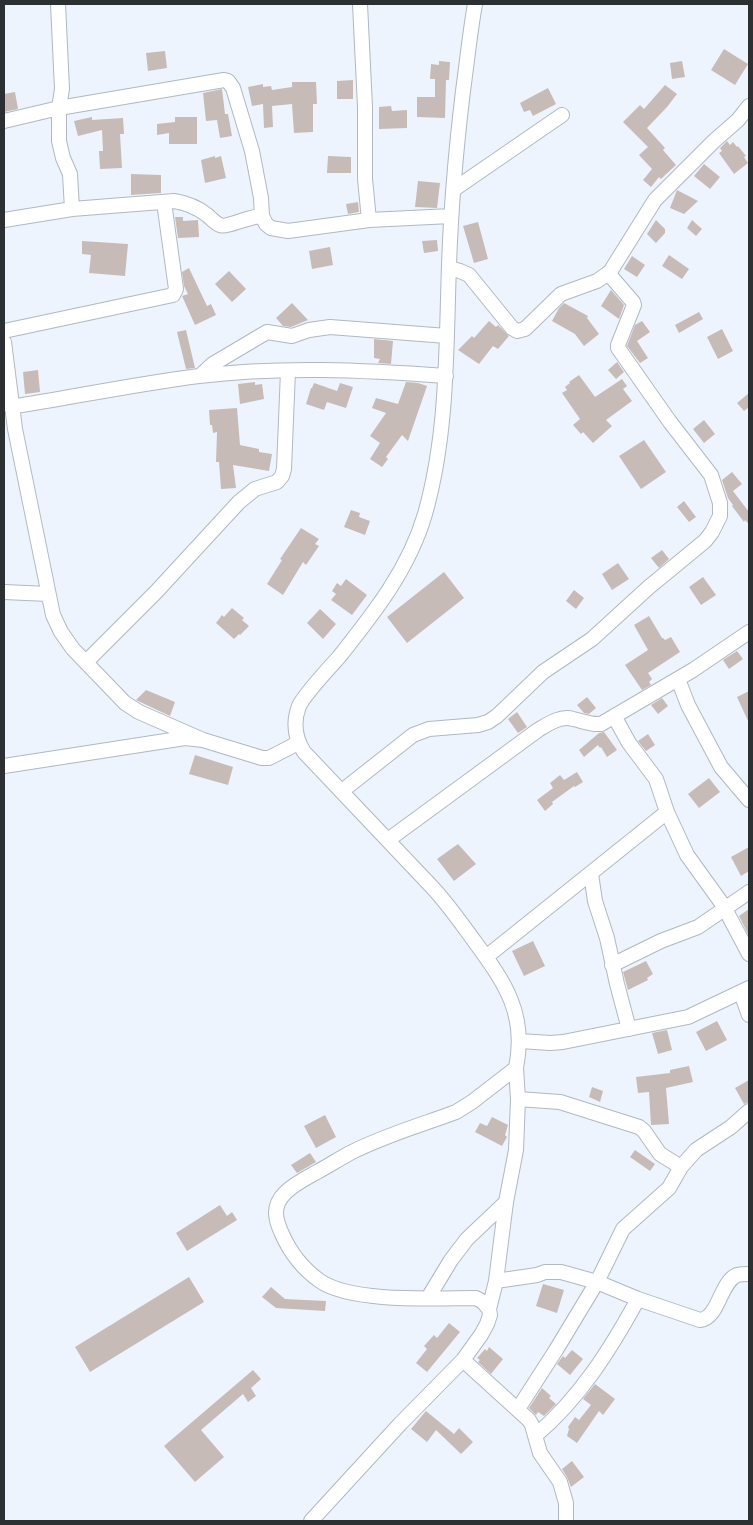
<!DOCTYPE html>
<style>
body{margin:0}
#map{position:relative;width:753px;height:1525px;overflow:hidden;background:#edf4fe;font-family:Roboto,sans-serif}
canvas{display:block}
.frame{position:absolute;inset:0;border:5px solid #2d3033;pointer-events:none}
</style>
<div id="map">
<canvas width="753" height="1525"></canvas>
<div class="frame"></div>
</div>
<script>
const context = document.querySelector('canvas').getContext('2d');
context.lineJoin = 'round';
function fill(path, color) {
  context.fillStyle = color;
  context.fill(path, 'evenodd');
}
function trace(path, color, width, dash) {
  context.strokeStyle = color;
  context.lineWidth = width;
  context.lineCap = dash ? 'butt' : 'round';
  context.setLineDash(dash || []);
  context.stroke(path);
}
const building = new Path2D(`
 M724,49L748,64L735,85L711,70Z
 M165,51L167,68L148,71L146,53Z
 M439,61L450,62L449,80H446L445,118L417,117V97H435V79H430L431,64L439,65Z
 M682,61L685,77L672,79L670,63Z
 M353,80V99H337V81Z
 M292,82H316L317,104H313V132L294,133L292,104L272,106L273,127L264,128L263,104L252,106L248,87L263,84V87L271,86L272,90L292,87Z
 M665,85L677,94L667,107L647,128L665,148L663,150L676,165L661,179L659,177L651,187L643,180L652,169L639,155L648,147L623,122L640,105L644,109Z
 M548,88L556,104L533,116L530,110L524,112L520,103Z
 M222,89L225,114H228L232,136L220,138L217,120L206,121L203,93Z
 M15,92L18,109L4,112V94Z
 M391,106L392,111L407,110V128L379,129V107Z
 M92,117V120L123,118L124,134H120L122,168L100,169L99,151H103L102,130L78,136L74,121Z
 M175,117H197V144H169V133L157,135V124L175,122Z
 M727,141L730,145L733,142L737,147L738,146L746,156L744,157L748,163L734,174L719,153L722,151L720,148Z
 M215,156V158L221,156L226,178L205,183L201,160Z
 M328,156L351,157V173H327Z
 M704,164L720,177L710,189L694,176Z
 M131,174L161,175V193L131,195Z
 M418,181L440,183L437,208L415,207Z
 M677,190L698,201L684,214L670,208Z
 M358,202L359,212L348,214L346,204Z
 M175,217H183V221L198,220L199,237L178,238Z
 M656,220L665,229V233L656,243L647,234Z
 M692,220L702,229L696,236L687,228Z
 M478,222L488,259L474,263L463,226Z
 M437,240L438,251L424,253L422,241Z
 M82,241L128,244L125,276L89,273L91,255L82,254Z
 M330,247L333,265L312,269L309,251Z
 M669,255L689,269L682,279L662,266Z
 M632,256L645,265L637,277L624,269Z
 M189,268L207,306L211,304L216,315L195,325L182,296L188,294L184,286L182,272Z
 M229,271L246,289L232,302L215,284Z
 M611,290L624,305L619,319L601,306Z
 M292,303L308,320L291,327L283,326L276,318Z
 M564,303L588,316L587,318L599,334L584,346L575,334L552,321L559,308Z
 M699,312L703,319L679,333L675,325Z
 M489,321L496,327L498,325L509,336L498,349L493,346L479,364L458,350L472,336L474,338Z
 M642,321L650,332L637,341L648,358L640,363L627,346L635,325Z
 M722,329L733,351L718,359L707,337Z
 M186,330L195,368L186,369L177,332Z
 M374,339L393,341L391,364L378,363L380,359L374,358Z
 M617,362L624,372L616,379L608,370Z
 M38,370L40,392L25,394L23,372Z
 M579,375L595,397L622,379L627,386L623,389L632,401L606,420L612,426L593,443L583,432L581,434L573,425L580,419L562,393L567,390L565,387L570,383L569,382Z
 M255,382V385L262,384L264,399L240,404L238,384Z
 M406,382L418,383L427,386L408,441L402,435L386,457L388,459L382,467L370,459L380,443L370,436L386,413L372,408L376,398L398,404Z
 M314,383L337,391L340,383L353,387L346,408L327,402L324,410L306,404L311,388H312Z
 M749,393V407L744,411L737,403Z
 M237,408L240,445L259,449V452L272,454L269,471L233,465L236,488L221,489L219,462H216L217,432L213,433L212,425H210L209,410Z
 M704,420L715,434L704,443L693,429Z
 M644,440L666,472L641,489L619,456Z
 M732,472L742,484L733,491L749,512L748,523L745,520L744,522L732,506L733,505L728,498L722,480Z
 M684,501L696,517L689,522L677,507Z
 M351,510L360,513L359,517L370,521L365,535L344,527Z
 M301,528L319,539L315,544L319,546L306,565L303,562L283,595L267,584L282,560L280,559Z
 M662,550L669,559L659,568L651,558Z
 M618,563L629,579L612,590L602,574Z
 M444,572L464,598L407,643L387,617Z
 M703,577L716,595L701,605L689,587Z
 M346,579L367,595L352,615L331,600L336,594L332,591L337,583L341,586Z
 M574,590L584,598L576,609L566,601Z
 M232,608L244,618L242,620L249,626L240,635L239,634L234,639L216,623L222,615L224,617Z
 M320,609L336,624L323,639L307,623Z
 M649,616L662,638H663L665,640L671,637L680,652L648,673L652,679L649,682L651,685L642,690L625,665L648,650L634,625Z
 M737,651L743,659L729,669L723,660Z
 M146,690L175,702L170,716L136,700Z
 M749,691V723L737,697Z
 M587,697L596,708L589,714L584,713L577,705Z
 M662,698L668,706L658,714L651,705Z
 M517,712L527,727L518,733L508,719Z
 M604,732L617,750L607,757L601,747L600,748L598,745L584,757L579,750L599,733Z
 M648,734L655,745L646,751L638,741Z
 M195,755L233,767L228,785L189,774Z
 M577,772L583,782L575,787L574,786L552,802L553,804L545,811L537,800L553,788L550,783L560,775L564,780Z
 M709,778L720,792L699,808L688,794Z
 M458,844L476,864L454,881L437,859Z
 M749,847V871L741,876L731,857Z
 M749,909V936L739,916Z
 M533,941L545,966L524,976L512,951Z
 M646,961L653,974L647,978L648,980L628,990L623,972Z
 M717,1021L727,1040L706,1051L696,1032Z
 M667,1030L672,1050L658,1054L652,1033Z
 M689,1066L693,1082L666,1088L669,1124L651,1125L649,1092L638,1093L636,1077L670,1073V1070Z
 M749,1080V1102L744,1104L735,1088Z
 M592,1087L603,1091L600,1102L589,1097Z
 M325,1115L336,1137L316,1148L304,1126Z
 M492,1117L508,1125L505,1135L507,1137L502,1146L475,1132L480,1123L487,1126Z
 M635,1150L655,1164L650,1171L630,1157Z
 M310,1153L316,1162L297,1173L291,1165Z
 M220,1205L227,1216L232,1212L237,1220L187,1251L176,1233Z
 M189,1277L204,1302L90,1372L75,1347Z
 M543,1284L564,1290L557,1313L536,1306Z
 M271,1287L285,1299L326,1301L325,1311L276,1308L262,1297Z
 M449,1323L460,1332L427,1372L416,1363L427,1349L424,1346L434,1335L437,1338Z
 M489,1347L503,1359L491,1374L478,1362L480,1360L477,1358L485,1349L487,1351Z
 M572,1350L583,1359L570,1375L557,1364L563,1356L565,1358Z
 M253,1370L261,1379L251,1388L256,1396L248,1402L243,1394L201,1430L224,1457L195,1482L164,1446Z
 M595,1384L615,1399L603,1415L599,1411L577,1443L567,1436L569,1429L568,1427L575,1417L579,1420L591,1405L583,1399Z
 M542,1388L551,1396L549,1398L556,1404L544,1416L538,1412L536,1415L529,1408Z
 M426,1411L454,1434L459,1428L473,1442L461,1454L436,1430L427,1442L411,1429Z
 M572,1461L584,1477L571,1487L567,1477L562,1469Z`);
const minor = new Path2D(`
 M58,4L62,89L59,108V141L63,158L70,174L72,209
 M360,4L365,107V179L369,220
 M4,121L59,108L224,80L228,81L233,88L252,151L261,198L262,216L266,224L271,228L288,231L369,220L451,216
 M453,190L562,115
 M4,220L72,209L174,201C187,203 197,207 207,215C211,218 215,223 220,225C226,228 250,216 262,216
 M449,268L460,271L469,275L512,328L517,331L525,329L561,294L597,281L610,272L655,200L714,141L738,120L749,106
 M4,331L173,295L176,289L164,202
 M4,342L15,429L53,615L61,632L73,649L125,703L139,712L203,740
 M200,376L213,364L267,332L292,336L309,330L330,327L447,336
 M11,407C74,397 136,384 199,376C280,366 364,370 446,376
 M4,592L48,594
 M86,662L156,592L239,502L255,489L277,482L282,476L284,469L288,371
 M678,679L688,705L721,767L749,800
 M614,716L629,743L656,779L667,812L687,855L723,905L749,954
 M4,766L185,738L203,740L262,758H269L298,743
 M342,791L413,735L429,729L478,725L488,722L497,716L543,672L592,639L649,587L705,541L712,532L720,516V503L711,475L670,422L618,348V345L634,305L633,302L608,273
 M388,840L538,730C548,724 561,715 573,719C583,721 590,725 601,724L693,670L749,632
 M591,874L595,901L607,938L617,984L629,1029
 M486,957L667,812
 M612,965L661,941L698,927L749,892
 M741,993L749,1015
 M520,1041L550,1043L563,1042L688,1017L749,988
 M518,1099L560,1102L639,1127L644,1131L660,1154L681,1167
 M496,1281L506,1202L516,1150L518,1099L516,1068
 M428,1298L451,1260L467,1239L506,1202
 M489,1309L496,1281L537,1275L545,1272H561L597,1282L623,1229L669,1188L681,1167L696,1150L731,1127L749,1111
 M463,1360L529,1420L532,1425L540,1453L560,1482L566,1503V1521
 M518,1409L556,1350L597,1282L638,1299L700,1320C719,1318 720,1282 737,1275C741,1274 745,1274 749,1274
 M535,1436C580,1398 610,1350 638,1299
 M311,1521L400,1424L463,1360L481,1335L487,1324L490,1315L489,1309L483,1302L476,1298C436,1298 352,1303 320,1281C303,1269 290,1252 282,1234C275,1219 272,1206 285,1193C294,1184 306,1178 317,1172C328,1166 339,1159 350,1153C383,1136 421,1125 456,1112L472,1102L516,1068C527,1014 505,983 475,942C461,923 448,904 432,887L304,752C295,738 293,722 299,706C304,695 330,667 339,657C374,613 409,569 425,514C448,433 446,349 449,265C451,207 456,149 463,91C467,62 470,32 475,4`);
fill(building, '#c7bbb7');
trace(minor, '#b1b8c1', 16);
trace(minor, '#fff', 14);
</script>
